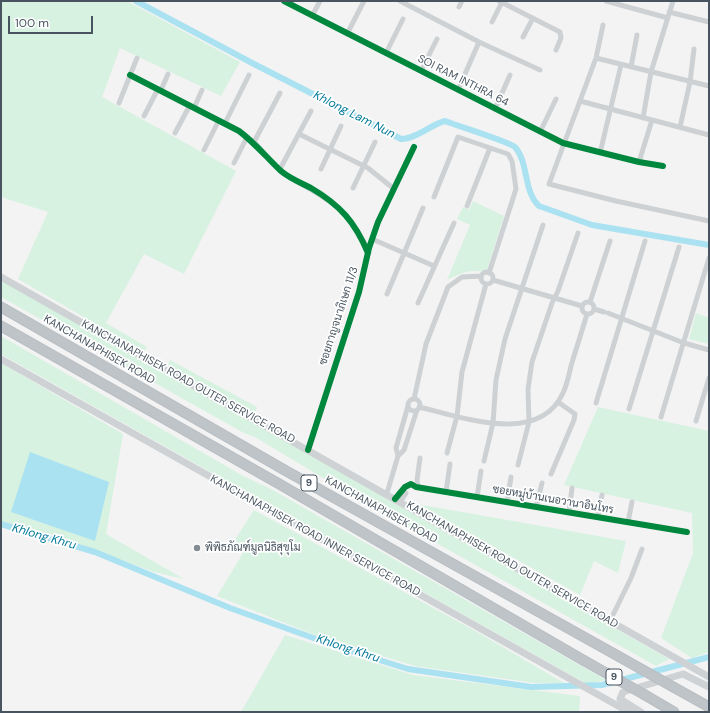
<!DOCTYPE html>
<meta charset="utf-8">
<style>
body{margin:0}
#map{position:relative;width:710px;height:713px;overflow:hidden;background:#f3f3f3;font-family:"DM Sans",sans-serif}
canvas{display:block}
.frame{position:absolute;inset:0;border:2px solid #485560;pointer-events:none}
.scale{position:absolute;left:8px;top:16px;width:85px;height:18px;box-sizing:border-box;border:2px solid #485560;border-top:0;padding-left:5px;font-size:12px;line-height:14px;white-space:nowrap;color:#485560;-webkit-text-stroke:3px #fff;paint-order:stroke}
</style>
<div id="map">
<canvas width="710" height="713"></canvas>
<div class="frame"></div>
<div class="scale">100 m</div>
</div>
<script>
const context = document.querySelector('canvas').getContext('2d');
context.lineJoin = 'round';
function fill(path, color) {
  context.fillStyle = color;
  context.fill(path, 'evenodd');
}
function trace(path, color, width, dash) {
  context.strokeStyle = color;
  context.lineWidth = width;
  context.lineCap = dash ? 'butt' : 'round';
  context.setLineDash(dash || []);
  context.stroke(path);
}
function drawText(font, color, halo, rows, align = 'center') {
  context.font = font + ' "DM Sans",Sarabun,sans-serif';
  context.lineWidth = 3.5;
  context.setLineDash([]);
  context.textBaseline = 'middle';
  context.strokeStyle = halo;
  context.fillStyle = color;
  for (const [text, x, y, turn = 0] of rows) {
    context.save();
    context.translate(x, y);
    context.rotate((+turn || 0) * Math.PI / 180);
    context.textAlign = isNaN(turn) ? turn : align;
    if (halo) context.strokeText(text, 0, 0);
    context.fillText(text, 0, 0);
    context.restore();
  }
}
const green = new Path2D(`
 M1,1H127L240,62L221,96L120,48L102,97L236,171L184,274L144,254L106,323L147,347L144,352L18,279L48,212L1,197Z
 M473,201L504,216L487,270C482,272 480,271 474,271C465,271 455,276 447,280L470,225L457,219L463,207L469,210Z
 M1,280L669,659L656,666L372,507L253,436L244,433L1,297Z
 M696,313L709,318V344L689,339Z
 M1,336L243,476L271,489L606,680L587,684L79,398L1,354Z
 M170,360L257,407L255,414L167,366Z
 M1,363L123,434L106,534L184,579L154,572L63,538L1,521Z
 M598,407L709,431V652L692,658L661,638L693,553L692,513L564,485Z
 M417,504L626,541L618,573L594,561L580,595Z
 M254,510L479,633L564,683H535L415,666L320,637L217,596L246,548L234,541Z
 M285,635L413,675L580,696L579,712H241Z`);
const water = new Path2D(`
 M30,452L109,482L95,541L11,512Z`);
const canal = new Path2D(`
 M136,1L254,64L401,139C416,139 430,125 445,121C455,125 510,142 515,147C529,163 523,191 539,206L592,225L709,245
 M1,524L95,552L230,608L344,649L408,669L531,687L602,685L709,657`);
const minor = new Path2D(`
 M284,1L563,143L639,162L663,166
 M400,1L479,42L540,70
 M499,1L560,32L561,38L556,50
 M606,1L668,18
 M459,7L462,1
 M669,12L709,22
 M312,16L320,1
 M492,22L502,2
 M603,25L596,58L549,184L616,201L709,221
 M347,34L364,1
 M523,37L533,18
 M386,53L403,19
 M596,58L709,86
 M631,67L637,35
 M421,71L437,39
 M130,75L239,131C245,135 251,139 256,144C265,153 273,166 283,173C325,200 347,202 368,252
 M161,90L168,74
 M458,90L479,42
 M580,101L709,135
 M119,103L137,58
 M194,108L202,90
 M495,109L510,75
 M144,116L158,89
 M643,118L651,72L673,1
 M225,123L249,75
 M680,127L690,82L694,49
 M540,132L556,99
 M175,133L190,105
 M299,134L368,168L394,189
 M254,142L280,93
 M204,150L219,120
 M600,153L621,65
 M639,162L652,120
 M234,163L247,137
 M280,169L311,111
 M321,169L341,126
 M353,188L375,142
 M434,197L458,137L508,154L512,161L516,189L489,273
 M467,206L490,148
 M372,239L434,266
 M481 278a6 6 0 1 1 12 0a6 6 0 1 1-12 0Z
 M493,280L582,306
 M387,294L423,208
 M590,302L610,241
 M582 308a6 6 0 1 1 12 0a6 6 0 1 1-12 0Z
 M418,303L454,223
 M594,309L604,312
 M608,313L684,343L709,350
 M414,399L426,344L448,287L462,277L481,276
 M408 405a6 6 0 1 1 12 0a6 6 0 1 1-12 0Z
 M596,403L645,241
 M419,407C462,417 539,446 563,393C567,385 569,375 571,366C576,349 582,331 587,314
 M629,409L679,247
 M661,417L709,258
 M696,421L709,378
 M308,450L359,292L369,248L378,222L414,147
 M447,453L457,416L462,372L486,284
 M398,456L396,448L408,406
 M484,461L493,423L496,380L505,339L543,225
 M518,465L529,422L528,389L532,362L552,303L558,291L578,233
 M551,474L574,420L575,414L558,402
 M405,487L411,484L416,487L687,532
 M418,487L417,480L420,458
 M446,492L450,464
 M387,493L398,456L404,450L417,410
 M477,497L481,471
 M395,499L403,490
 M400,502L406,493
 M507,502L511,477
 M536,507L542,483
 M569,512L572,488
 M598,517L602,495
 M628,522L632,502
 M610,621L631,578L642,549`);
const secondary = new Path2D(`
 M1,277L709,677
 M1,359L629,712
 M641,712L620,699L623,692L683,674L709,687`);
const motorway = new Path2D(`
 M1,307L288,472L618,656
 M1,326L281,485L583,660
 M675,688L709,707
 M645,695L674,712`);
const motorwayBridge = new Path2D(`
 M618,656L675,688
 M583,660L645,695`);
const cycleway = new Path2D(`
 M284,1L563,143L639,162L663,166
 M130,75L239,131C255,143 267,158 281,171C289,178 301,183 311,188C340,205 355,222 368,253
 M308,450L359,292L369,248L378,222L414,147
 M395,499L405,487L411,484L416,487L687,532`);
const markers = [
 [197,548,4,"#848c93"]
];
const shields = [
 [309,483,16],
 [614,677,16]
];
const shieldNames = [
 ["9",309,483],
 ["9",614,677]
];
const streetNames = [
 ["SOI RAM INTHRA 64",463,81,27],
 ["ซอยกาญจนาภิเษก 11/3",339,316,-72],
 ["KANCHANAPHISEK ROAD",99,350,30],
 ["KANCHANAPHISEK ROAD OUTER SERVICE ROAD",188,382,29],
 ["ซอยหมู่บ้านเนอวานาอินโทร",553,500,10],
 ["KANCHANAPHISEK ROAD",381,510,29],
 ["KANCHANAPHISEK ROAD INNER SERVICE ROAD",315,536,29],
 ["KANCHANAPHISEK ROAD OUTER SERVICE ROAD",512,565,30]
];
const poiNames = [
 ["พิพิธภัณฑ์มูลนิธิสุขุโม",205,548]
];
const waterNames = [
 ["Khlong Lam Nun",354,115,27],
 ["Khlong Khru",44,537,16],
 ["Khlong Khru",348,649,18]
];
fill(green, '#d7f2e1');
fill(water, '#abe2f1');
trace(canal, '#abe2f1', 6);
trace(motorway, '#b7bdc2', 11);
trace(minor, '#ced1d3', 5);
trace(secondary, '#ced2d4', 7);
trace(motorway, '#bfc4c8', 9);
trace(motorwayBridge, '#b7bdc2', 11, []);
trace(motorwayBridge, '#bfc4c8', 9);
trace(cycleway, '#00873e', 6);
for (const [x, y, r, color] of markers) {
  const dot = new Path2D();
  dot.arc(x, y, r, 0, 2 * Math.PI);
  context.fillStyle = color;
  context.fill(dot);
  trace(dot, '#fff', 1.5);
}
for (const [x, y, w] of shields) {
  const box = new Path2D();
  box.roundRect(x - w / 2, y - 8, w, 16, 3);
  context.fillStyle = '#fff';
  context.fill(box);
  trace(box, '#485560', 1);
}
drawText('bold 10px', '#485560', null, shieldNames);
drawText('11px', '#485560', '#fff', streetNames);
drawText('11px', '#485560', '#fff', poiNames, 'left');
drawText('italic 12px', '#087c9c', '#fff', waterNames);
</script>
